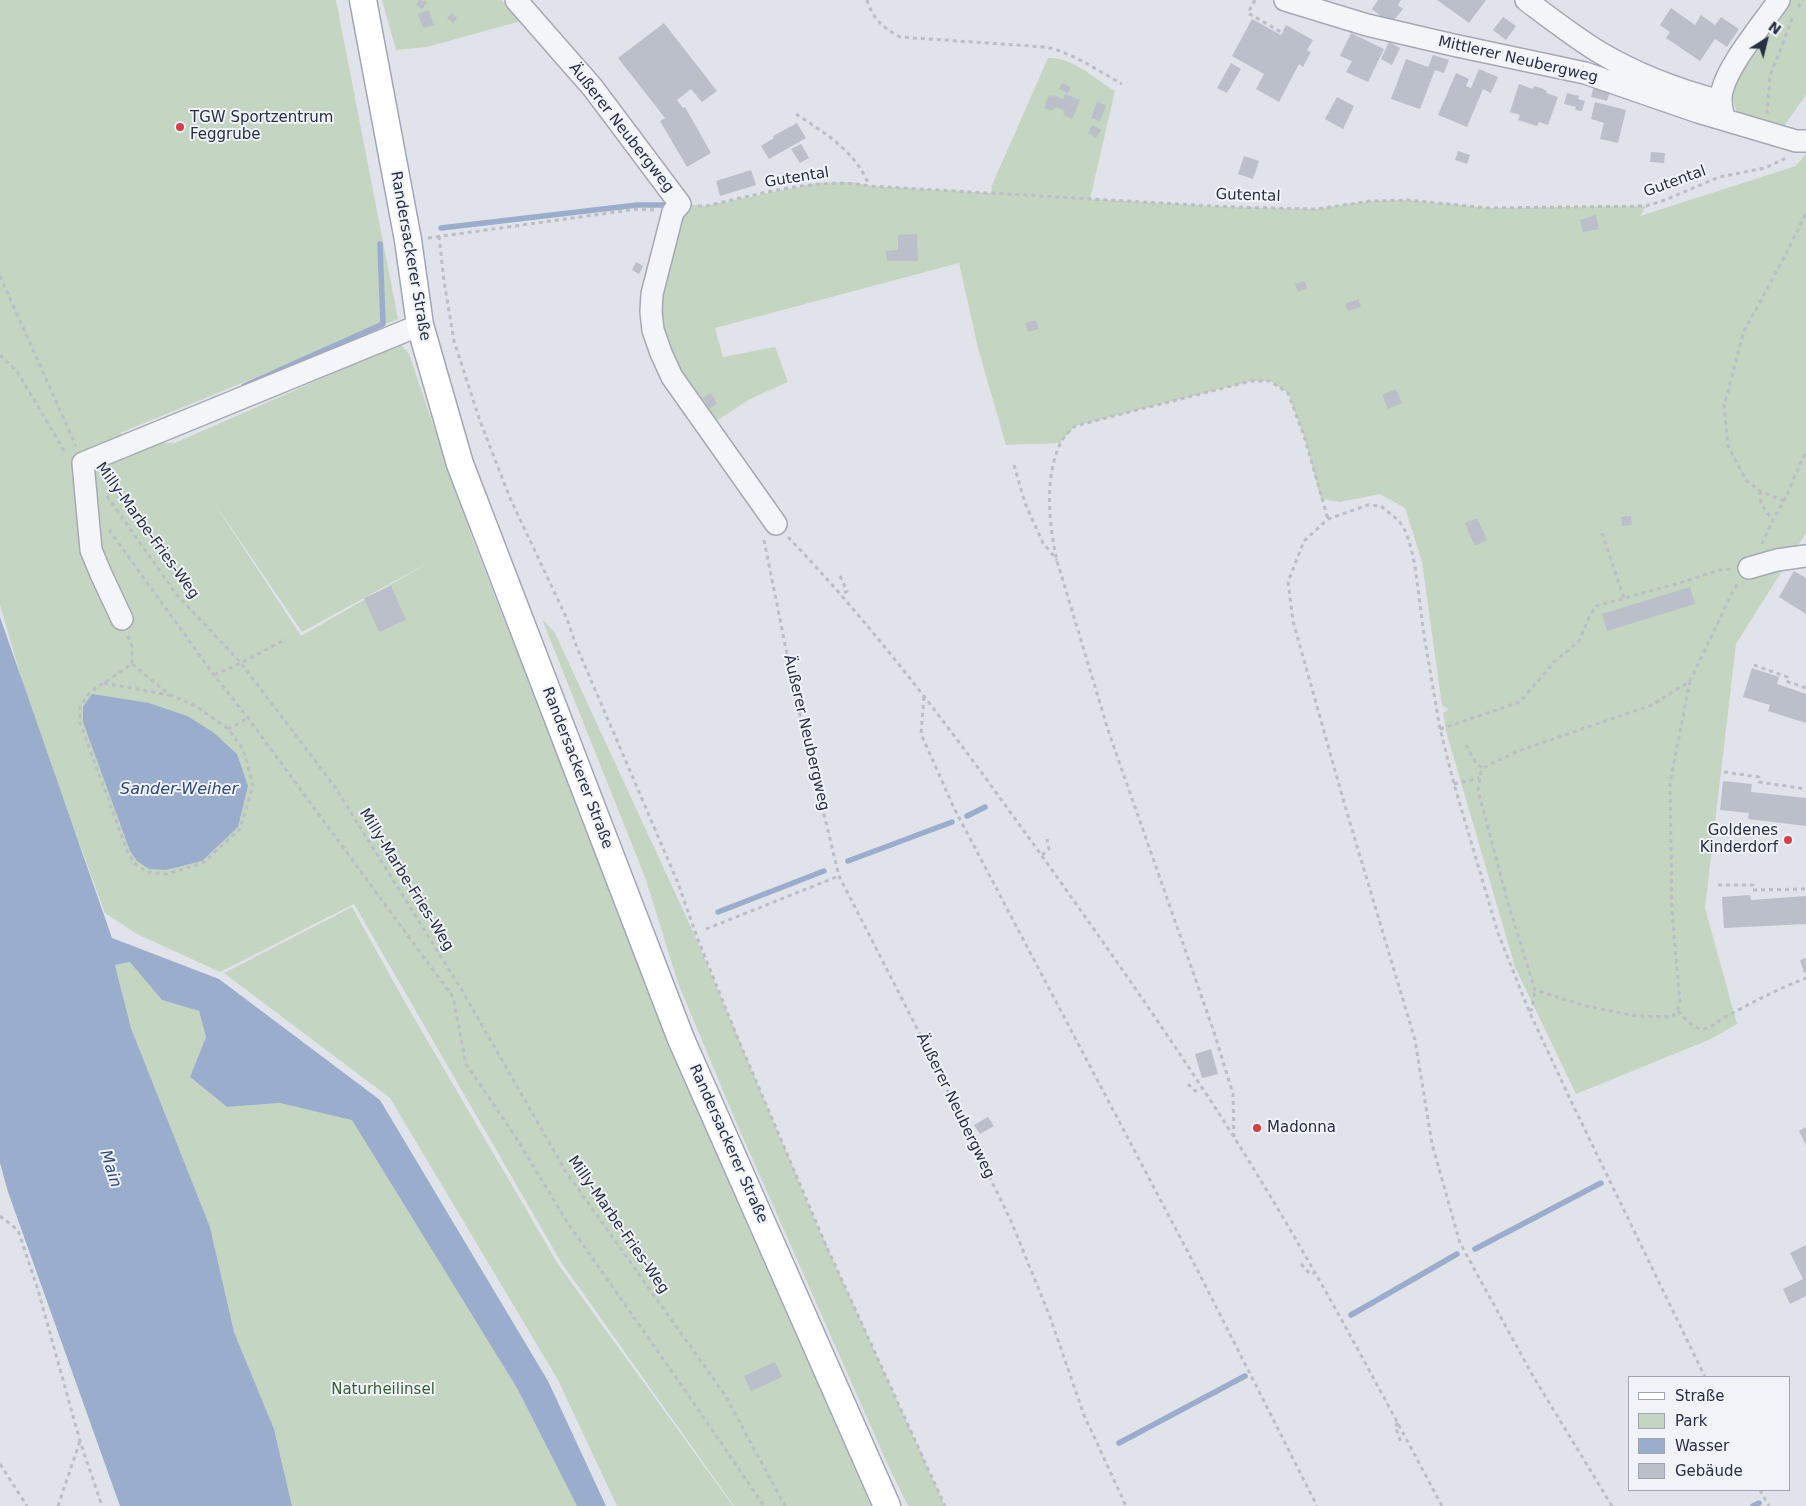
<!DOCTYPE html>
<meta charset="utf-8">
<style>
body{margin:0}
#map{position:relative;width:1806px;height:1506px;overflow:hidden;background:#e1e3ea;font-family:"DejaVu Sans",sans-serif}
canvas{display:block}
.legend{position:absolute;left:1628px;top:1376px;width:162px;height:115px;box-sizing:border-box;background:#f0f3f8;border:1px solid #a0a5b0;margin:0;padding:6px 9px;list-style:none;font-size:15px;color:#282f43}
.legend li{display:flex;align-items:center;gap:10px;height:25px}
.legend b{width:25px;border:1px solid #a0a5b0}
.north{position:absolute;left:1741px;top:15px;width:50px;height:50px;-webkit-text-stroke:4px #f0f3f8;paint-order:stroke;rotate:36deg;font-size:14px;font-weight:700;line-height:20px;text-align:center;color:#282f43}
.north::after{content:'';display:block;margin:auto;width:18px;height:22px;background:#282f43;clip-path:polygon(50% 0,100% 100%,50% 72%,0 100%)}
</style>
<div id="map">
<canvas width="1806" height="1506"></canvas>
<ul class="legend">
<li><b style="height:6px;background:#fff"></b>Straße</li>
<li><b style="height:14px;background:#c4d5c1"></b>Park</li>
<li><b style="height:14px;background:#9aadcc"></b>Wasser</li>
<li><b style="height:14px;background:#babfca"></b>Gebäude</li>
</ul>
<div class="north">N</div>
</div>
<script>
const context = document.querySelector('canvas').getContext('2d');
context.lineJoin = 'round';
function fill(path, color) {
  context.fillStyle = color;
  context.fill(path, 'evenodd');
}
function trace(path, color, width, dash) {
  context.strokeStyle = color;
  context.lineWidth = width;
  context.lineCap = dash ? 'butt' : 'round';
  context.setLineDash(dash || []);
  context.stroke(path);
}
function drawText(font, color, halo, rows, align = 'center') {
  context.font = font + ' "DejaVu Sans",sans-serif';
  context.lineWidth = 4;
  context.setLineDash([]);
  context.textBaseline = 'middle';
  context.strokeStyle = halo;
  context.fillStyle = color;
  for (const [text, x, y, turn = 0] of rows) {
    context.save();
    context.translate(x, y);
    context.rotate((+turn || 0) * Math.PI / 180);
    context.textAlign = isNaN(turn) ? turn : align;
    if (halo) context.strokeText(text, 0, 0);
    context.fillText(text, 0, 0);
    context.restore();
  }
}
const green = new Path2D(`
 M0,0H336L398,319L120,433L137,444L175,443L400,344L409,354L472,538L593,846L669,1046L871,1506H734L561,1262L354,904L220,972L137,934L105,913L32,715L0,605ZM209,495L302,632L435,559L301,636Z
 M382,0H501L521,21L427,47L396,50Z
 M1789,0H1806V95L1782,129L1739,116C1735,108 1731,98 1733,90C1737,67 1775,21 1789,0Z
 M1048,58C1073,57 1095,79 1115,91L1090,199L1230,207L1316,209L1371,201L1408,200L1488,208L1646,206L1640,216L1796,166L1806,154V533L1736,644L1705,908L1737,1024L1711,1039L1576,1094L1515,967L1446,731L1443,713L1449,709L1442,706L1422,562L1405,508L1380,494L1340,502L1321,499L1305,439L1288,393L1270,381H1251L1075,426L1060,443L1006,445L978,348L959,263L715,328L723,357L775,347L788,382L750,399L707,427L672,377L652,294L680,204L706,206L817,183L852,182L869,186L991,193L992,185Z
 M542,619L555,633L696,938L817,1225L945,1506H908L888,1465L737,1124L678,983L645,877Z
 M352,907L406,1004L558,1264L733,1506H617L558,1380L390,1098L224,973Z
 M131,962L162,1000L199,1011L206,1037L190,1077L227,1107L280,1103L352,1119L517,1388L577,1506H292L274,1429L234,1332L210,1227L131,1028L115,965Z`);
const water = new Path2D(`
 M0,617L112,938L219,979L380,1100L548,1381L606,1506H577L517,1388L352,1120L280,1103L227,1107L190,1077L206,1037L199,1011L162,1000L130,962L115,965L131,1028L210,1227L234,1332L274,1429L292,1506H120L8,1192L0,1163Z
 M92,694L149,703L187,716L213,732L237,754L248,786L238,827L202,861L166,870L149,869L137,861L130,851L83,722V707Z`);
const stream = new Path2D(`
 M441,228L637,205H663
 M244,386L383,324L380,244
 M967,816L985,807
 M848,861L952,822
 M718,912L824,871
 M1475,1249L1601,1183
 M1351,1315L1457,1254
 M1119,1443L1245,1376
 M1753,1506L1759,1503`);
const building = new Path2D(`
 M419,0L427,2L422,9L416,5Z
 M1378,0H1401L1398,5L1403,9L1391,24L1372,9Z
 M1437,0H1486L1469,23Z
 M1671,8L1695,25L1701,15L1715,25L1721,17L1739,29L1727,47L1715,39L1700,61L1666,38L1670,32L1660,25Z
 M429,10L434,25L423,28L418,14Z
 M452,13L457,18L453,23L447,18Z
 M1503,17L1516,26L1506,40L1493,30Z
 M1252,19L1281,35L1286,25L1313,40L1307,50L1311,52L1303,67L1299,64L1279,102L1256,89L1264,74L1232,56Z
 M664,23L717,91L702,102L691,89L677,100L683,108L685,107L711,153L687,167L660,121L665,118L618,58Z
 M1351,33L1384,49L1368,82L1346,72L1352,61L1340,56Z
 M1389,42L1400,48L1392,65L1381,59Z
 M1433,55L1449,60L1444,73L1435,70L1420,109L1391,99L1406,59L1428,67Z
 M1231,63L1241,69L1227,93L1217,88Z
 M1479,69L1498,77L1491,93L1483,89L1467,127L1438,115L1456,73L1469,79L1466,86L1471,88Z
 M1062,83L1071,87L1068,93L1059,89Z
 M1519,84L1533,89L1534,86L1541,88L1547,91L1546,93L1558,97L1548,125L1539,122L1537,126L1518,120L1520,115L1510,112Z
 M1594,86L1610,91L1607,101L1591,97Z
 M1567,93L1579,96L1578,99L1585,101L1582,111L1575,110L1576,107L1564,104Z
 M1065,94L1080,100L1072,119L1063,115L1065,111L1056,107L1052,111L1044,108L1049,95L1052,97L1053,95L1063,99Z
 M1337,97L1354,106L1343,129L1325,119Z
 M1097,102L1106,105L1100,121L1091,118Z
 M1595,102L1626,110L1618,143L1600,139L1604,123L1591,119Z
 M797,123L806,138L769,159L761,146L774,138L773,136Z
 M1092,125L1101,130L1096,138L1088,133Z
 M801,144L809,158L800,163L791,149Z
 M1458,151L1470,155L1467,164L1455,160Z
 M1651,152L1665,153L1664,163L1650,162Z
 M1244,156L1259,161L1253,179L1238,174Z
 M751,170L756,185L720,196L716,181Z
 M1596,215L1599,229L1583,232L1580,220Z
 M917,234L918,261H887L886,251L898,250V235Z
 M636,262L643,266L639,274L632,270Z
 M1305,281L1307,288L1298,292L1295,284Z
 M1358,299L1361,307L1348,311L1345,304Z
 M1036,320L1039,329L1028,332L1025,323Z
 M1396,389L1402,403L1388,409L1382,395Z
 M711,393L717,404L709,409L703,398Z
 M1631,516L1632,525L1622,526L1621,517Z
 M1477,518L1487,540L1475,546L1465,523Z
 M1794,571L1806,578V614L1779,597Z
 M391,586L406,620L379,632L364,598Z
 M1690,587L1695,604L1607,631L1602,614Z
 M1752,668L1779,677L1777,684L1806,694V723L1768,711L1770,705L1743,697Z
 M1723,781L1752,784L1751,792L1806,798V826L1748,819L1749,813L1720,810Z
 M1750,895L1751,900L1806,896V924L1724,928L1722,897Z
 M1806,958V972L1804,973L1800,960Z
 M1211,1049L1218,1074L1202,1078L1195,1054Z
 M988,1117L994,1126L980,1134L974,1125Z
 M1806,1127V1145L1799,1131Z
 M1806,1245V1296L1790,1304L1783,1289L1803,1279L1790,1253Z
 M775,1362L782,1377L751,1391L744,1376Z`);
const path = new Path2D(`
 M867,0C873,19 883,28 900,37L1045,47C1074,53 1097,70 1122,84
 M1255,0L1248,13L1281,32
 M1798,7L1803,0
 M796,114C825,133 855,151 869,185
 M1767,114L1770,76L1793,17
 M698,206H706C755,195 820,176 869,186L1230,207L1316,209L1371,201L1408,200L1488,208L1646,206L1665,200L1719,177L1765,168L1786,158
 M439,236L444,281L454,341L480,421L510,498L567,619L576,645L678,883L697,937L736,1034L825,1243L945,1506
 M428,238L638,209L655,210
 M0,276L76,446
 M0,355L17,371L66,454
 M1014,465L1025,503L1043,543L1057,560
 M1760,491L1761,504L1772,519
 M107,496L176,594L241,663L335,787L463,992L566,1172L725,1395L785,1506
 M1784,501L1760,491L1746,480L1728,446L1724,406L1744,331L1787,252L1806,213
 M109,530L214,675L248,718L453,997L466,1064L515,1136L569,1225L687,1393L764,1506
 M1602,533L1624,598
 M788,537C879,632 958,739 1034,845C1103,941 1171,1038 1234,1137C1309,1256 1376,1382 1442,1506
 M764,540L796,699L839,876L922,1038L1011,1221L1050,1317L1084,1415L1126,1506
 M1762,544L1773,519L1784,501L1806,451
 M840,576L847,591L841,596
 M128,636L132,646V664L90,692L80,707V723L128,853L135,864L147,872L167,874L203,863L240,829L253,785L243,749L228,729L196,706L170,695L132,664
 M1754,665L1787,677L1786,681L1806,688
 M214,675L241,663L286,639
 M1690,681L1670,782L1672,913L1680,1002C1678,1010 1677,1014 1670,1017L1637,1016L1586,1006L1535,990L1508,903L1478,790L1481,772L1485,767L1518,751L1652,705L1690,681L1732,593L1738,583
 M104,683L169,695
 M924,697L921,734L954,808L1200,1275L1317,1506
 M228,729L248,718
 M1440,729L1520,702L1554,662L1579,641L1590,615L1596,606L1679,583L1720,570L1731,569
 M1466,745L1476,763L1483,769
 M1724,772L1759,777V782L1806,789
 M1454,784L1479,778
 M1042,855L1049,849L1047,839
 M1718,885H1753V890L1806,889
 M706,929L839,876
 M1529,1011L1532,1009L1535,990
 M1678,1011C1685,1018 1692,1028 1702,1029C1710,1030 1716,1022 1722,1019C1749,1004 1777,989 1806,978
 M1188,1084L1195,1091L1201,1089
 M1234,1137L1233,1094L1214,1032L1109,733L1057,561C1049,524 1044,479 1060,444C1063,437 1070,431 1075,426L1251,381H1270L1288,393L1305,439L1328,519
 M0,1216L18,1230L38,1290L80,1441L102,1506
 M1301,1264L1310,1274L1315,1273
 M1398,1423L1395,1426L1401,1442
 M0,1464L27,1506
 M1760,1490L1769,1506
 M58,1506L80,1441
 M1612,1506L1533,1376L1460,1243L1432,1144L1415,1040L1345,806L1293,621L1288,582L1304,541L1328,519L1368,505L1381,506L1399,521L1406,532L1411,548L1415,566L1424,635L1440,729L1454,784L1498,933L1529,1011L1572,1103L1705,1377`);
const minor = new Path2D(`
 M516,0L593,88L680,204L673,212L652,294L651,312L653,330L661,353L672,377L776,524
 M1285,0L1367,25L1453,45L1585,73L1698,112L1796,141H1806
 M1526,0C1550,18 1573,36 1599,52C1636,74 1678,90 1720,101
 M1723,114C1721,106 1720,99 1722,91C1729,63 1762,25 1779,0
 M1749,568L1777,560L1806,556
 M122,619L101,574L91,550L83,463L420,325`);
const major = new Path2D(`
 M363,0L408,240L420,325L460,464L681,1039L887,1506`);
const markers = [
 [180,127,5,"#d63f45"],
 [1788,840,5,"#d63f45"],
 [1257,1128,5,"#d63f45"]
];
const streetNames = [
 ["Mittlerer Neubergweg",1518,60,13],
 ["Äußerer Neubergweg",621,128,52],
 ["Gutental",797,178,-9],
 ["Gutental",1675,182,-20],
 ["Gutental",1248,196,2],
 ["Randersackerer Straße",410,256,80],
 ["Milly-Marbe-Fries-Weg",147,531,54],
 ["Äußerer Neubergweg",806,733,77],
 ["Randersackerer Straße",577,768,69],
 ["Milly-Marbe-Fries-Weg",406,880,58],
 ["Äußerer Neubergweg",955,1106,64],
 ["Randersackerer Straße",728,1144,66],
 ["Milly-Marbe-Fries-Weg",618,1225,55]
];
const poiNames = [
 ["TGW Sportzentrum",190,118],
 ["Feggrube",190,135],
 ["Goldenes",1778,831,"right"],
 ["Kinderdorf",1778,848,"right"],
 ["Madonna",1267,1128]
];
const parkNames = [
 ["Naturheilinsel",383,1390]
];
const waterNames = [
 ["Sander-Weiher",179,790],
 ["Main",110,1169,72]
];
fill(green, '#c4d5c1');
fill(water, '#9aadcc');
trace(stream, '#9aadcc', 5.5);
fill(building, '#babfca');
trace(minor, '#a6a9b5', 24);
trace(major, '#9fa6b7', 29);
trace(path, '#bbbec5', 3, [4, 4]);
trace(minor, '#f4f5f8', 21);
trace(major, '#fff', 26);
for (const [x, y, r, color] of markers) {
  const dot = new Path2D();
  dot.arc(x, y, r, 0, 2 * Math.PI);
  context.fillStyle = color;
  context.fill(dot);
  trace(dot, '#f0f3f8', 2);
}
drawText('15px', '#282f43', '#f0f3f8', streetNames);
drawText('15px', '#282f43', '#f0f3f8', poiNames, 'left');
drawText('15px', '#386034', '#f0f3f8', parkNames);
drawText('italic 16px', '#2f497a', '#f0f3f8', waterNames);
</script>
